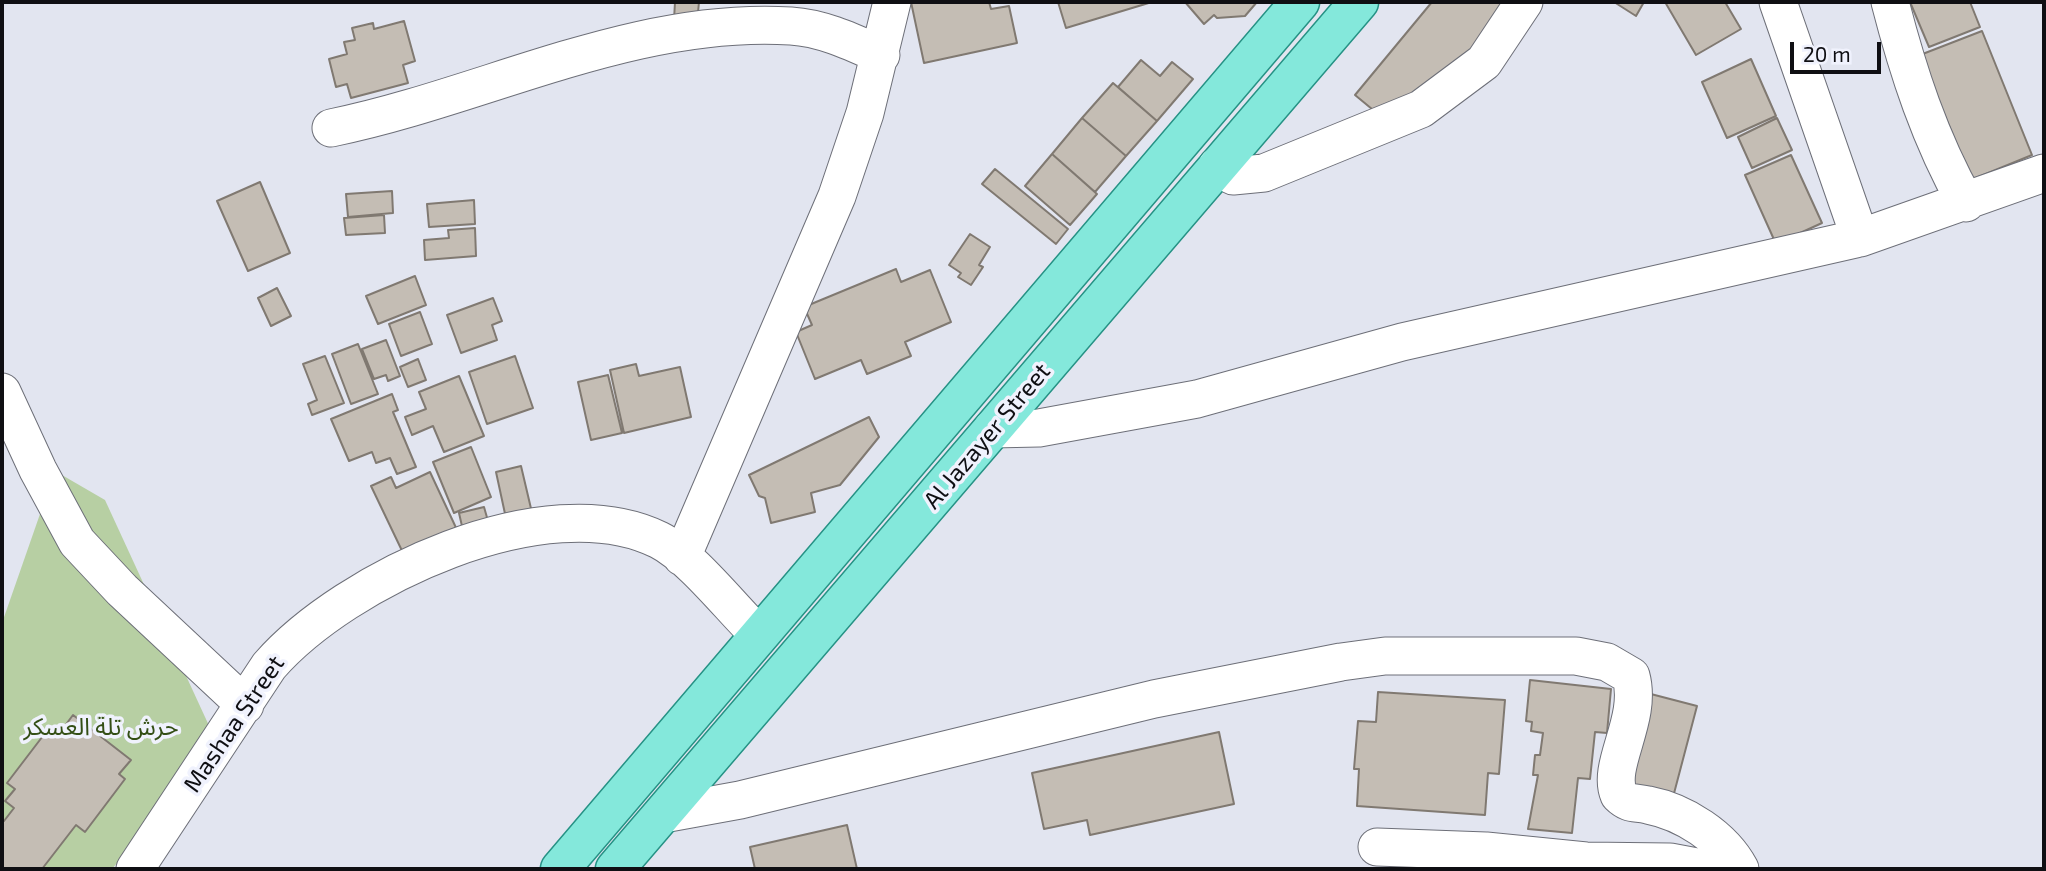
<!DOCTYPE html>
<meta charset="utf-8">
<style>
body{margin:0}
#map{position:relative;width:2046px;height:871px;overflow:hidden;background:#e2e5f0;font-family:"Exo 2",sans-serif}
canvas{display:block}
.frame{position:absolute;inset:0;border:4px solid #0f0f13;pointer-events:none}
.scale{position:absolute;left:1790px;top:42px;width:91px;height:32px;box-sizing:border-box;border:4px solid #0f0f13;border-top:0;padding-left:9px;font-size:21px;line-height:24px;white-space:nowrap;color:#0f0f13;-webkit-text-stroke:5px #f0f2fd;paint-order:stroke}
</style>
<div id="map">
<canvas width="2046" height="871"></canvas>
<div class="frame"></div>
<div class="scale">20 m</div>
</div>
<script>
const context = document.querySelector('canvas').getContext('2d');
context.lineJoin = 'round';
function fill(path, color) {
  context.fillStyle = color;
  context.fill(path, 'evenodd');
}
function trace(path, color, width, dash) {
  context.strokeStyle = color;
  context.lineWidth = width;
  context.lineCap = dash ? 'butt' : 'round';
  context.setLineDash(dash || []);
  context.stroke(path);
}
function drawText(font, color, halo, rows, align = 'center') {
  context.font = font + ' "Exo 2","Noto Sans Arabic",sans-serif';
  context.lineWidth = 7;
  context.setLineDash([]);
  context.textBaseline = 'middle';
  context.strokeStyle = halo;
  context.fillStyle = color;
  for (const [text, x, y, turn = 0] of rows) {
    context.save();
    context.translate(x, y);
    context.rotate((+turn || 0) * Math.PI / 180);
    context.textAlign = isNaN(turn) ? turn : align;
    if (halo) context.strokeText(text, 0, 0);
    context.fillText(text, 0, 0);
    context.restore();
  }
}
const green = new Path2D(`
 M55,471L105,500L217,743L112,869H2V623Z`);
const building = new Path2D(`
 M675,2H699L697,23L674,20Z
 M911,2H989L991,9L1009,6L1017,43L924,63Z
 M1058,2H1152L1066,28Z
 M1185,2H1257L1245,16L1217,18L1214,15L1204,24Z
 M1432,2H1519L1458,74L1384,119L1355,95Z
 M1614,2H1644L1636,16Z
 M1665,2H1725L1741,29L1696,55Z
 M1910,2H1970L1980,27L1929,47Z
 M404,21L415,61L403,65L408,83L351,98L347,84L336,87L329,59L347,54L344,42L355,40L352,28L373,23L374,29Z
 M1982,31L2032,155L1971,180L1920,55Z
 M1751,59L1776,116L1727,138L1702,82Z
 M1141,60L1160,76L1172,62L1193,79L1157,121L1118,87Z
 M1113,83L1157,121L1126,156L1082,118Z
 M1082,118L1126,156L1095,192L1052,154Z
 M1777,118L1792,150L1752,168L1738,137Z
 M1052,154L1097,194L1070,225L1025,186Z
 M1791,155L1822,223L1776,244L1745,175Z
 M995,169L1068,229L1056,244L982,184Z
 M260,182L290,253L248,271L217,201Z
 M392,191L393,213L348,217L346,194Z
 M474,200L475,224L429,227L427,204Z
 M384,215L385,233L346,235L344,218Z
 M475,228L476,256L425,260L424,240L449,238L448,230Z
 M970,234L990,247L979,265L983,267L971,285L958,277L961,273L949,265Z
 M896,269L901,282L930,270L951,322L905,342L911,356L867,374L861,360L815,379L796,332L812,325L804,307Z
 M415,276L426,305L378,324L366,296Z
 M277,288L291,316L271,326L258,298Z
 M493,298L502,321L492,325L497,340L461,353L447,315Z
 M420,312L432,344L401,356L389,324Z
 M386,340L400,376L388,381L386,375L374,379L362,349Z
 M358,344L378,394L351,404L332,354Z
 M325,356L344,403L312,415L308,404L317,400L303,364Z
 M515,356L533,408L487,424L469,372Z
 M418,359L426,380L408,387L400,367Z
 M636,364L639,376L680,367L691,417L624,433L610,370Z
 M608,375L622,433L591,440L578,382Z
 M459,376L484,436L444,452L433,426L412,435L405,417L426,409L419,392Z
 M392,394L398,410L393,412L416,467L397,474L390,458L376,463L372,452L349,461L331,419Z
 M869,417L879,437L840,485L811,493L815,512L771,523L765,498L759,496L749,475Z
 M471,447L491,497L454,513L433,462Z
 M521,466L533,517L507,523L496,472Z
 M430,472L458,532L405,557L371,486L391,477L396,488Z
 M484,507L490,528L464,535L459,513Z
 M1530,680L1611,689L1607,733L1595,732L1590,779L1578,778L1572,833L1528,829L1538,775H1533L1535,755H1540L1543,733L1531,731L1532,722L1526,721Z
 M1378,692L1505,700L1499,774L1488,773L1485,815L1357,806L1359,769H1354L1358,721L1376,722Z
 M1647,693L1697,706L1672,801L1622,788Z
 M73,715L131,760L119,774L125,779L85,832L76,825L42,869H2V819L4,821L14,808L5,801L15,789L7,783L49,728L58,735Z
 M1219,732L1234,804L1090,835L1087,820L1044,829L1032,773Z
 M847,825L857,869H755L750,847Z`);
const minor = new Path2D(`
 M1778,2L1860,238
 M1890,2C1908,72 1930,139 1966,203
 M331,128C483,97 633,16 791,26C823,28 852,42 881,55
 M1217,166L1233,176L1264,173L1421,109L1484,62L1524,2
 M2,392L38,470L77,542L122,590L245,705
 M992,429L1039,428L1197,399L1402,342L1860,238L2044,173
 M682,557L837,196L865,113L892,2
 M663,814L740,800L1154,699L1341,662L1385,656H1576L1607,662L1631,676C1643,720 1606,765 1619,795C1629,805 1635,802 1648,805C1684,812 1723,837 1740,869
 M1377,847L1486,851L1586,861L1670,862L1707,869
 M135,869L269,666C345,579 546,484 659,540C691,556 732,609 759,635`);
const major = new Path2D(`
 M560,869L1300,2
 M615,869L1359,2`);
const streetNames = [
 ["Al Jazayer Street",987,436,-50],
 ["Mashaa Street",234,724,-56]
];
const parkNames = [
 ["حرش تلة العسكر",101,727]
];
fill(green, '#b7cfa3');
fill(building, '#c4bdb4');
trace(building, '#807971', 2);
trace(minor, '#6d6f78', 39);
trace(major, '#269285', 41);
trace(minor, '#fff', 37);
trace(major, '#84e8db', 38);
drawText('24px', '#0f0f13', '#f0f2fd', streetNames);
drawText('24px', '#334e15', '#f0f2fd', parkNames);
</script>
